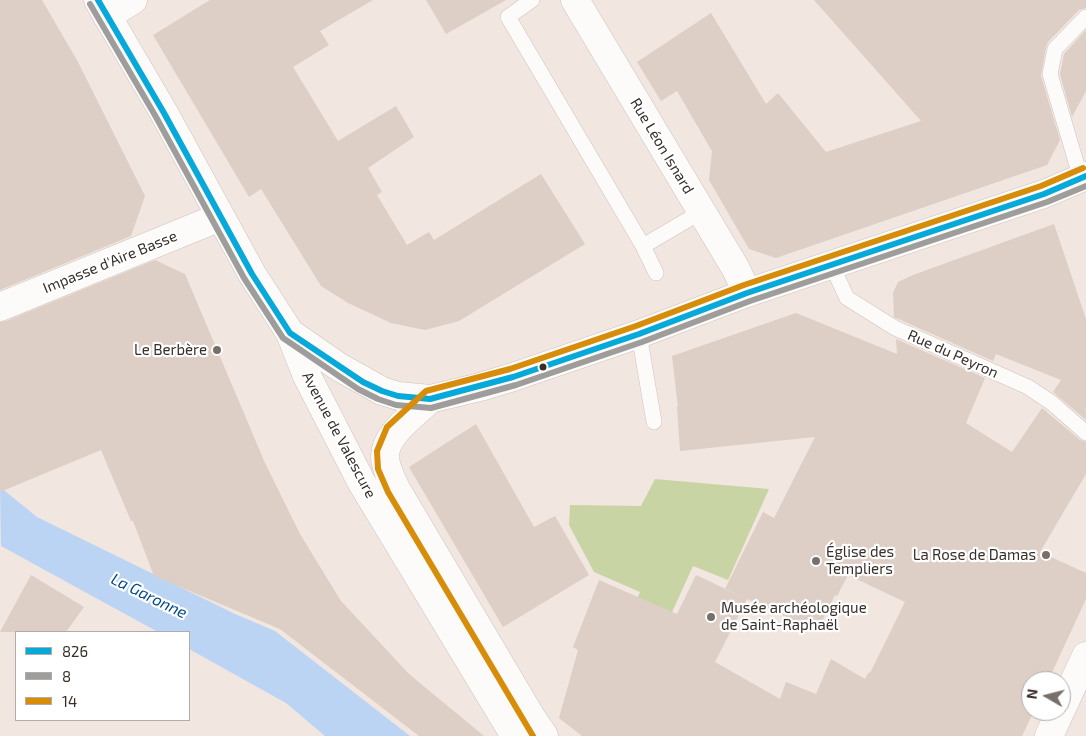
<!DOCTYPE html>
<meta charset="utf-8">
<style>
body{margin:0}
#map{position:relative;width:1086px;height:736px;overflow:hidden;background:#f1e6e0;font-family:"Exo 2",sans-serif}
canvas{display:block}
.legend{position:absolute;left:15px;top:631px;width:175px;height:90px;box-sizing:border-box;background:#fff;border:1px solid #afacaa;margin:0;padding:6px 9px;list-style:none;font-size:15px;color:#382f2b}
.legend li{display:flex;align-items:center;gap:10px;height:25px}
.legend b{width:25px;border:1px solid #afacaa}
.north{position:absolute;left:1021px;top:671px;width:50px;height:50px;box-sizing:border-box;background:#fff;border:1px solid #afacaa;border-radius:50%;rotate:278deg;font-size:14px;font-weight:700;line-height:20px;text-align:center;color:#382f2b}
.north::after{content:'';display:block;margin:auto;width:18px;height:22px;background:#796f6a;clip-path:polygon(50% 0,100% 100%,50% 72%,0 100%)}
</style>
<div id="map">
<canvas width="1086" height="736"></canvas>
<ul class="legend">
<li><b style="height:6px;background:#06a9da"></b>826</li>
<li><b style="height:6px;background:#9e9d9c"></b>8</li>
<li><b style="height:6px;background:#d78d09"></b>14</li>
</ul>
<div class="north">N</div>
</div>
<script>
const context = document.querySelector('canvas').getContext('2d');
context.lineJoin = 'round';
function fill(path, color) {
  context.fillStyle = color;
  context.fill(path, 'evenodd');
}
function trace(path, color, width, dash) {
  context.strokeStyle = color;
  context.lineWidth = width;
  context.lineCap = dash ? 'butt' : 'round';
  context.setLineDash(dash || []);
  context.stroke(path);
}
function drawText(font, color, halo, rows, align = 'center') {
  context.font = font + ' "Exo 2",sans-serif';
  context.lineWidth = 4.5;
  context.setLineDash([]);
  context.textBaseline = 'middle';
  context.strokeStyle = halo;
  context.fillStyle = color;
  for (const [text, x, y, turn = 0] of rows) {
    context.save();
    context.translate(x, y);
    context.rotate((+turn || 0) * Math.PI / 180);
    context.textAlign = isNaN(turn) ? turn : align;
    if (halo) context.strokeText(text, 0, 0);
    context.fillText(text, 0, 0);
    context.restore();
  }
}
const green = new Path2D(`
 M655,479L769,489L728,580L693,566L657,645L623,627L640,592L594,572L569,525L570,505L641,506Z`);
const water = new Path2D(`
 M0,487L37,517L235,614L275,631L410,736H325L286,703L189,649V632H158L1,546Z`);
const building = new Path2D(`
 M0,0H42L78,62L145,196L131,236L0,290Z
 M210,0H373L320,31L329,45L293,67L338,141L396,106L414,137L368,168L382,192L377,195L407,245L429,232L434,240L541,174L585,244L459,321L425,330L391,323L348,303L321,286L261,189L249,197L153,35Z
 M426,0H506L446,34Z
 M814,0H1086V8L1079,10L1048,42L1046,47L1041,76L1060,140L1047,165L776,258L749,249L709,180L712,151L677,91L661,101L637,62L711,13L766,104L778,93L826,152L921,121Z
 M1086,30V91L1072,117L1060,74L1064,54Z
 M1054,224L1086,319V420L1053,392L1061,380L996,354L993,361L894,317L893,293L898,282L913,275Z
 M155,260L185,274L265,463L300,534L341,601L409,674L484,736H419L280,629L154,576L133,521H131L101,450L0,492V322L6,321Z
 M796,313L897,354L896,339L985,378L966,423L1012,452L1042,408L1080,440L1086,442V474L1040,552L1086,573V599L1048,681H1031V711H1034L1022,736H582L559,718L578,650L573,647L599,580L677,614L696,575L747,599L715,662L780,699L786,682L816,694L831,659L865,679L869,672L870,673L905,602L848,575L837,596L835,595L817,631L725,589L763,512L774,518L815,437L680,451L677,407H678L672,356Z
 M476,424L534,527L555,516L589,575L503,627L409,467Z
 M31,575L84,607L66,632H0Z`);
const lane = new Path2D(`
 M532,0L508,17L643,246L656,273
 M1081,179L1050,74L1055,49L1086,17
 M643,246L701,212
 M832,266L847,298L895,328L1028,387L1052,403L1086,433
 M639,334L654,422`);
const street = new Path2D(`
 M575,0L736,269L747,293
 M107,16L133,0
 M0,307L220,217
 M1049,736L1086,656`);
const secondary = new Path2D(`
 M98,0L164,113L252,274L290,333L307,376L362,483L515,736
 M290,333L339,367L382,391L398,396L430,399L480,387L513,377L639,334L747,293L1044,194L1086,176
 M430,399C416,413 385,434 385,456C385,467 391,478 396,489L531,717L544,736`);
const bus1 = new Path2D(`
 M98,0L164,113L252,274L290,333L363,382L382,391L398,396L430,399L513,377L639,334L747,293L1044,194L1086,176`);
const bus2 = new Path2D(`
 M90,4L156,117L244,278L283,338L358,389L378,399L396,405L431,408L516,385L642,342L750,301L1047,202L1086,186`);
const bus3 = new Path2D(`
 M533,736L388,492L378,469L377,451L387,427L426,391L510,369L636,326L744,285L1041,186L1083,168`);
const markers = [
 [217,350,5,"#796f6a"],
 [543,367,4.5,"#382f2b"],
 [1046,555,5,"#796f6a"],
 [816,561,5,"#796f6a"],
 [711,617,5,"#796f6a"]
];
const streetNames = [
 ["Rue Léon Isnard",662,146,59],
 ["Impasse d'Aire Basse",110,262,-22],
 ["Rue du Peyron",953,354,24],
 ["Avenue de Valescure",339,435,62]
];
const poiNames = [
 ["Le Berbère",207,350],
 ["Église des",826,552,"left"],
 ["Templiers",826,569,"left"],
 ["La Rose de Damas",1036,555],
 ["Musée archéologique",721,608,"left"],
 ["de Saint-Raphaël",721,625,"left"]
];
const waterNames = [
 ["La Garonne",149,596,26]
];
fill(green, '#c9d4a4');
fill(water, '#bcd4f3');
fill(building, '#ddcec6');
trace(lane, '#ccc3be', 16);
trace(street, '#ccc3be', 29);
trace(secondary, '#ccc3be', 29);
trace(lane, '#fdfbfa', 15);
trace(street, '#fdfbfa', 28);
trace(secondary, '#fdfbfa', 28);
trace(bus1, '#06a9da', 6);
trace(bus2, '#9e9d9c', 6);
trace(bus3, '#d78d09', 6);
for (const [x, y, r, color] of markers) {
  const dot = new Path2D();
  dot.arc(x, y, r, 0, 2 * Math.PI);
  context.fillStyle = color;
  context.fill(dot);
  trace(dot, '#fff', 2);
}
drawText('15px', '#382f2b', '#fff', streetNames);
drawText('15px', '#382f2b', '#fff', poiNames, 'right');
drawText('italic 16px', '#00488a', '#fff', waterNames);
</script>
